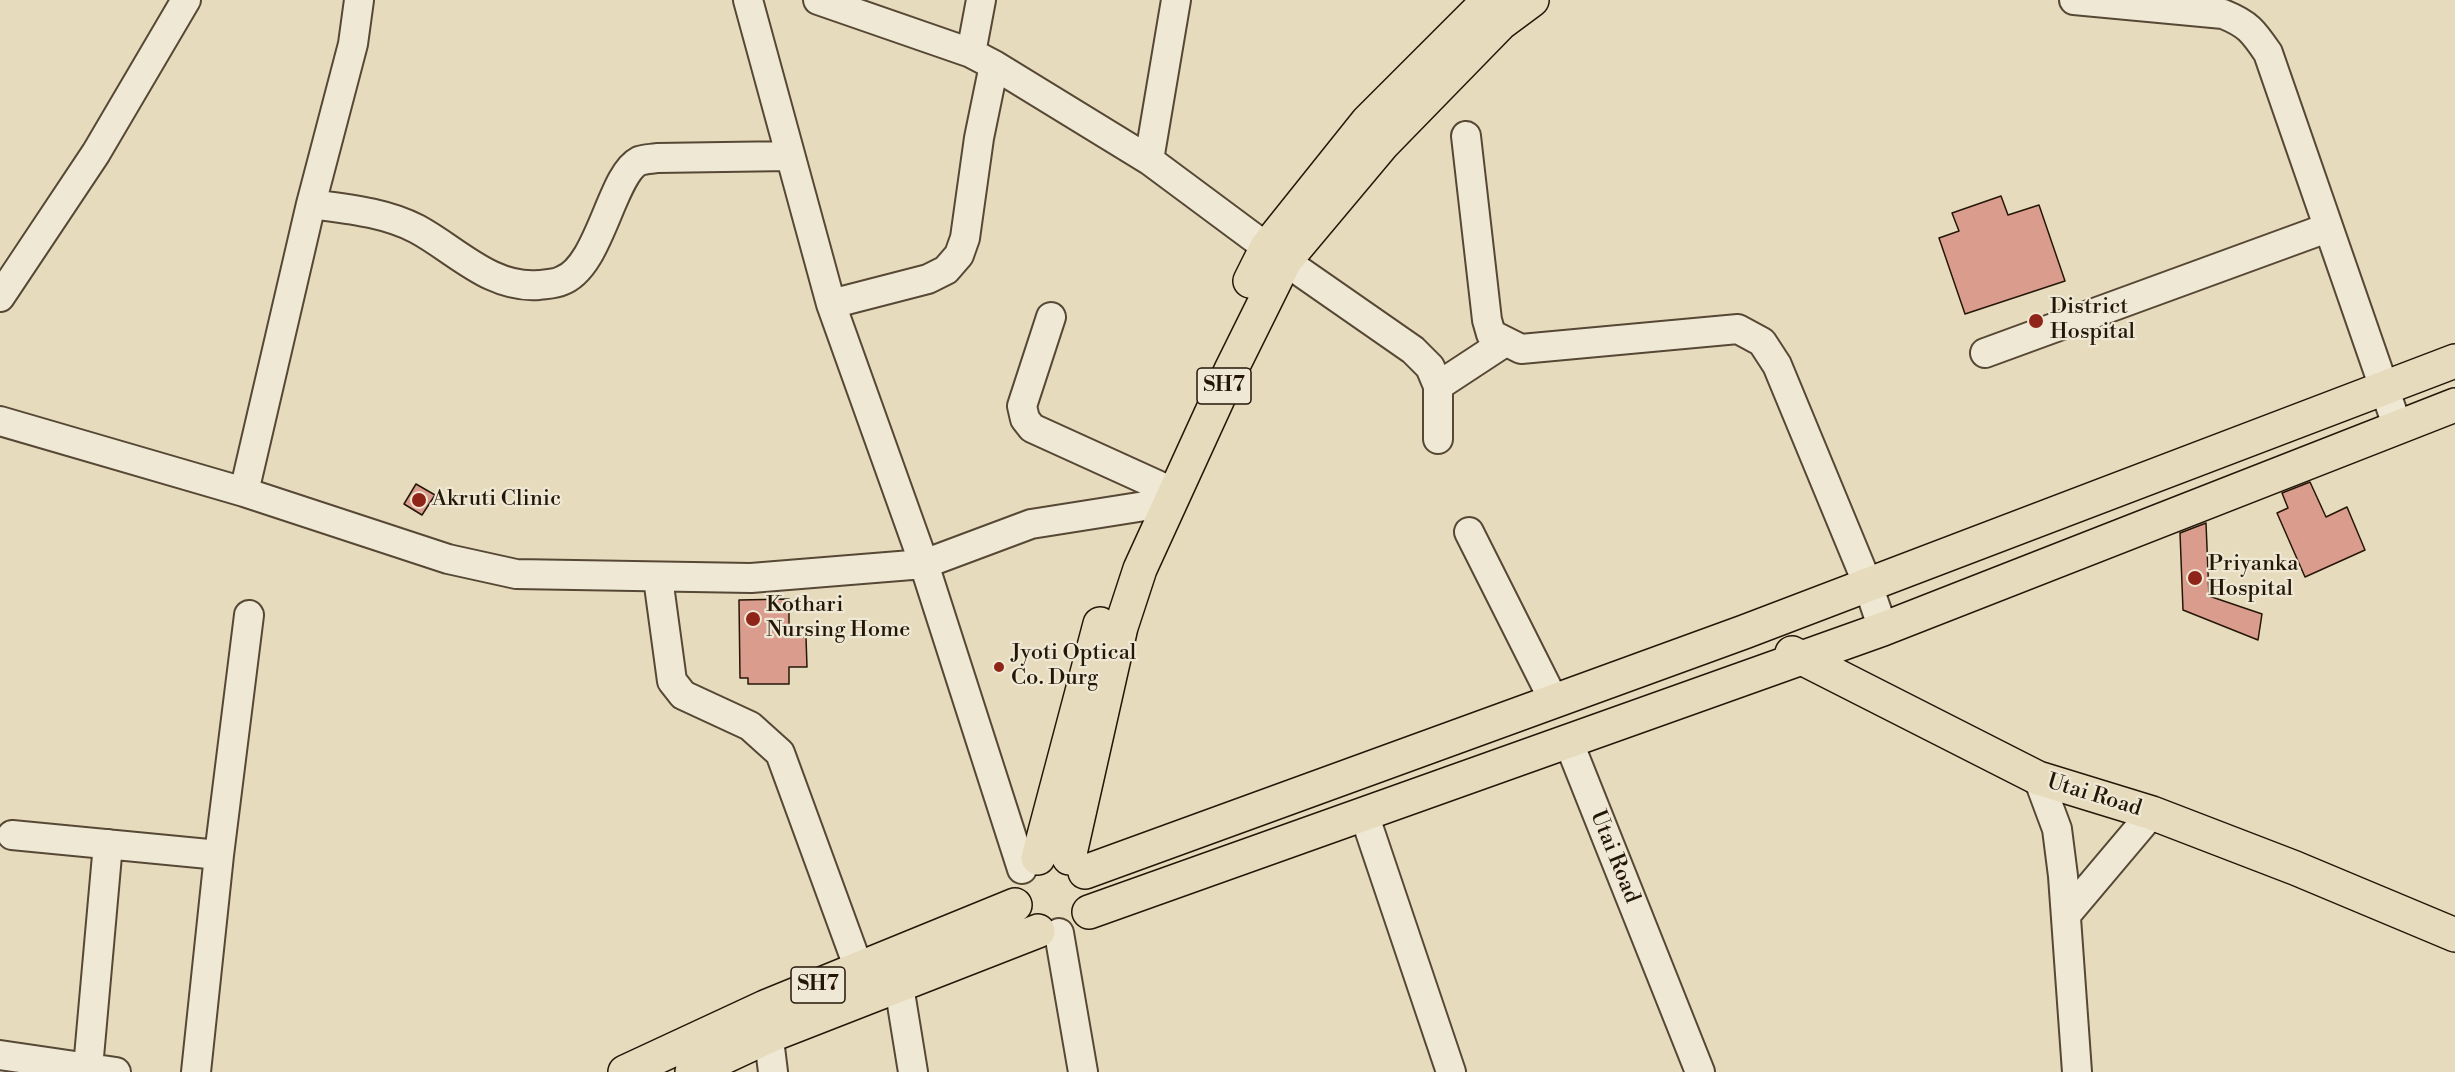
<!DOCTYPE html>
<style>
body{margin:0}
canvas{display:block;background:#e7dbbd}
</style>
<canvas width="2455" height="1072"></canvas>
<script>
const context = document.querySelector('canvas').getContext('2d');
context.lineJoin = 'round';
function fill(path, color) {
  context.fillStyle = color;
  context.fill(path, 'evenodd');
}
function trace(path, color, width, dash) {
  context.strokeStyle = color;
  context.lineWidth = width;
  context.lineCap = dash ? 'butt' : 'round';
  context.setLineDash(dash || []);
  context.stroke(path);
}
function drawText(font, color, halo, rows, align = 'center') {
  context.font = font + ' "Libre Bodoni",serif';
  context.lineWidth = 4.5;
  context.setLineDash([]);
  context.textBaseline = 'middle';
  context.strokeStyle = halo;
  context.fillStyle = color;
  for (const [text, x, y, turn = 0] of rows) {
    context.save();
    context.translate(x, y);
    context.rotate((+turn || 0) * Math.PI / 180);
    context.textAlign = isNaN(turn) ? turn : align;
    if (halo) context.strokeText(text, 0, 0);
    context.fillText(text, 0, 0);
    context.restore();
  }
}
const building = new Path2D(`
 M2001,196L2008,215L2039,205L2065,281L1965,314L1939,238L1959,231L1952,213Z
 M2310,482L2326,517L2347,507L2365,550L2305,577L2277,513L2288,508L2282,493Z
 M416,484L435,495L422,515L404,504Z
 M2206,523L2209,596L2262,614L2258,640L2183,610L2180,533Z
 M789,599V627H800V637H806L807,667H789V684H748V678H740L739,600Z`);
const minor = new Path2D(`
 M748,0L831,304L924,564L1022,869
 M818,0L971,53L994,65L1149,160L1285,261L1413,350L1430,367L1438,386V439
 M2074,0L2223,14C2248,24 2253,31 2268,53L2398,428
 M971,53L981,0
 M1466,136L1487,320L1491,334L1521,349L1738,329L1762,342L1777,365L1868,585L1883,629
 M1149,160L1176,0
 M311,204C347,209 384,212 417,229C456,250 491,289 539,285C546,284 555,284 561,281C600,268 611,175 639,161C645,159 651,159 657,158L790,156
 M0,297L96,153L186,0
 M831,304L928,279L946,270L959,255L965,238L979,138L994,65
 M1051,317L1022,406L1025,419L1032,428L1175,493
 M1985,353L2327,228
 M1438,386L1505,342
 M0,421L244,492L448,559L516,574L751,578L924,564L1031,524L1145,506
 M244,492L311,204L353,44L359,0
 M1469,532L1554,701
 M658,578L672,681L683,695L750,726L780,753L859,969
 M1569,743L1700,1072
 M2038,778L2057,829L2063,876L2077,1072
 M1364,814L1451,1072
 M12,835L219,855
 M2066,915L2152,813
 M1059,933L1083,1072
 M899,986L913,1072
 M766,1015L773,1072
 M0,1055L116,1072
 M88,1068L108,844
 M196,1072L219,855L249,615`);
const major = new Path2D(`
 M1250,281L1267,247L1367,122L1481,8L1491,0
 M1792,653L2038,778L2152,813L2295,868L2455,935
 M1038,858L1100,624
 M1069,858L1121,627L1140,569L1231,370L1285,261L1383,144L1501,23L1532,0
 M1085,872L1744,632L2455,361
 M1089,912L1883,629L2455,405
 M625,1072L765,1007L1015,905
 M692,1072L769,1036L1038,931`);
const markers = [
 [2036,321,8,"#8f2418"],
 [419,500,8,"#8f2418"],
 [2195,578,8,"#8f2418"],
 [753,619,8,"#8f2418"],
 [999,667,6,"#8f2418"]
];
const shields = [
 [1224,386,54],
 [818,985,54]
];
const shieldNames = [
 ["SH7",1224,386],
 ["SH7",818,985]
];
const poiNames = [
 ["District",2050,308],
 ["Hospital",2050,333],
 ["Akruti Clinic",432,500],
 ["Priyanka",2208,565],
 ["Hospital",2208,590],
 ["Kothari",766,606],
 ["Nursing Home",766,631],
 ["Jyoti Optical",1011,654],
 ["Co. Durg",1011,679]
];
const streetNames = [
 ["Utai Road",2094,796,17],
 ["Utai Road",1614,857,68]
];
fill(building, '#da9c8d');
trace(building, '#251708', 1.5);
trace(minor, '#564835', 32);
trace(major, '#251708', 36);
trace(minor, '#efe8d4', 28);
trace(major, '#e7dbbd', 33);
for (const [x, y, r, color] of markers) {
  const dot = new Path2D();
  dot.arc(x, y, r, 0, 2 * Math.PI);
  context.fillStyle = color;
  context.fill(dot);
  trace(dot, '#efe8d4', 2);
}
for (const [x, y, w] of shields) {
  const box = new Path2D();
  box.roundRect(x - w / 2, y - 18, w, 36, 4.5);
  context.fillStyle = '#efe8d4';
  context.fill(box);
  trace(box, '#251708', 1.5);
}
drawText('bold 21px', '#251708', null, shieldNames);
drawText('22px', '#251708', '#efe8d4', poiNames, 'left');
drawText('22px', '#251708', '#efe8d4', streetNames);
</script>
